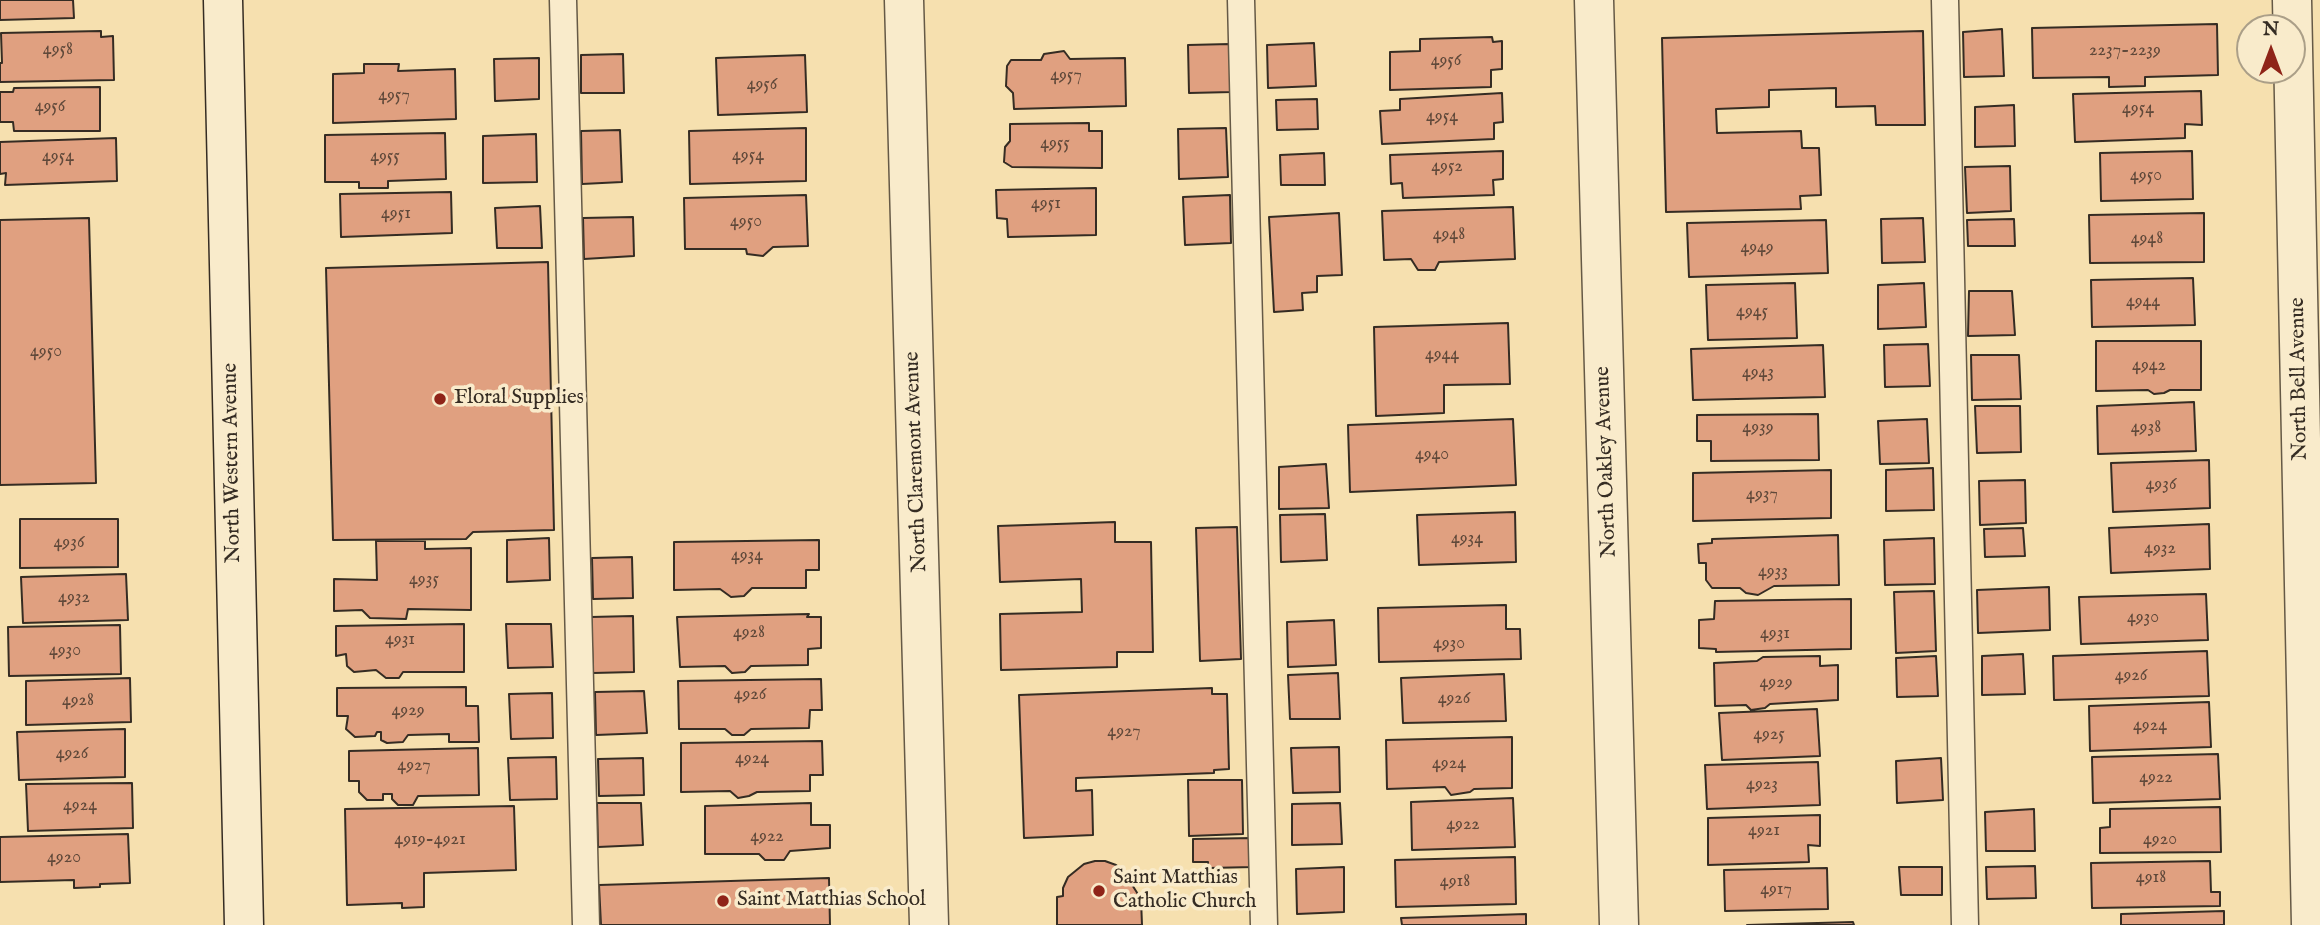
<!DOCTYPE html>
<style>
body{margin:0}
#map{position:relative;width:2320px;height:925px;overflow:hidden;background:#f6e0af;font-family:"IM FELL English",serif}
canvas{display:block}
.north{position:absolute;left:2236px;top:14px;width:70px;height:70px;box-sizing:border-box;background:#f9ebcb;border:2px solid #ab9f88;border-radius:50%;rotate:0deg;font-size:19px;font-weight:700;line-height:28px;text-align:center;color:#352c23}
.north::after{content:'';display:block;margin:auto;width:24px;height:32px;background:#8f2418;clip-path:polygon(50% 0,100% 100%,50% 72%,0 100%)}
</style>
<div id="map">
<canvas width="2320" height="925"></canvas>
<div class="north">N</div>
</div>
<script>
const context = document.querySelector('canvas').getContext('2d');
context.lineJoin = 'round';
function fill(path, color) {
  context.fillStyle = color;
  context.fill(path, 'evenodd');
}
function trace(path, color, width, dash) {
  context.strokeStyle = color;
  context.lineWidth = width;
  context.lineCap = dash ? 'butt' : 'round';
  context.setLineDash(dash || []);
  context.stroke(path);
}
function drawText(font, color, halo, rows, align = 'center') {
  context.font = font + ' "IM FELL English",serif';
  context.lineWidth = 7;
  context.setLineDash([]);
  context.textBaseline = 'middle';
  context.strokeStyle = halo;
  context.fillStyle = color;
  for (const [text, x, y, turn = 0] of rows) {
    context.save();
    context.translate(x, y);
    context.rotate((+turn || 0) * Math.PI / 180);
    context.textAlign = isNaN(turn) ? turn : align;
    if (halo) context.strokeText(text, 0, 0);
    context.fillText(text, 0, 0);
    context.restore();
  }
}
const building = new Path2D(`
 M0,0H73L74,18L0,20Z
 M2217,24L2218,75L2145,77V86L2109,87V77L2033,78L2032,28Z
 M2002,29L2004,76L1964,77L1963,32Z
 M101,31V37L113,36L114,80L0,82V63H2L1,33Z
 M1923,31L1925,125H1876L1875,106L1836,107V88L1769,90V107L1716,109L1717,133L1801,131L1802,148H1819L1821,195L1800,196L1801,209L1666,212L1662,38Z
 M1492,37L1493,42L1502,41V69L1491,70V87L1390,90V52L1420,51V39Z
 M1314,43L1316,86L1268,88L1267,45Z
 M1230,44L1232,92L1189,93L1188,45Z
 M1064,51L1070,59L1125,58L1126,106L1014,109L1013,93L1006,86L1007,66L1011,60H1041L1044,54Z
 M623,54L624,93H581V55Z
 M805,55L807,112L718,115L716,58Z
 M539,58V99L495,101L494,59Z
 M364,64H399L398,71L455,69L456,119L333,123V74L364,73Z
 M100,87V131H14L13,122H0V92H13L14,88Z
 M2201,91L2202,125L2185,124V138L2075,142L2073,94Z
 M1502,93L1503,122L1494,123V139L1382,144L1380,111L1400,110V99Z
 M1317,99L1318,129L1277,130L1276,100Z
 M2014,105L2015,146L1975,147V107Z
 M1089,123V131H1102V168L1012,167L1004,162L1005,147L1010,141V124Z
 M806,128V181L690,184L689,131Z
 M1226,128L1228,177L1179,179L1178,129Z
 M620,130L622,182L582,184L581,131Z
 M445,133L446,179L388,181V188H359V182H325V135Z
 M536,134L537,182L483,183V136Z
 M116,138L117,181L5,185L6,173L0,174V142Z
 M1503,151V179L1493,180L1494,195L1403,198L1402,183L1391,184L1390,155Z
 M2192,151L2193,199L2101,201L2100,153Z
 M1324,153L1325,185H1281L1280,155Z
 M2010,166L2011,211L1967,213L1965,167Z
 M1096,188V235L1008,237L1007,219L997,218L996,190Z
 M451,192L452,233L341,237L340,194Z
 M806,195L808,246L773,247L763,256L747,254L746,249H685L684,198Z
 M1230,195L1231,243L1185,245L1183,197Z
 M540,206L542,248H497L495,208Z
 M1513,207L1515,259L1439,262L1435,270H1418L1411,259L1384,260L1382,211Z
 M1339,213L1342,275L1317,276V292L1302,293L1303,310L1274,312L1269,217Z
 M2204,213V262L2090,263L2089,215Z
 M633,217L634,256L584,259L583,218Z
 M89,218L96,483L0,485V220Z
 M1923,218L1925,262L1882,263L1881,219Z
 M2014,219L2015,246H1968L1967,220Z
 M1826,220L1828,273L1689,277L1687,223Z
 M548,262L554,530L473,532L466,539L333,540L326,268Z
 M2193,278L2195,325L2092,327L2091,280Z
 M1795,283L1797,338L1708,340L1706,285Z
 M1924,283L1926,327L1878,329V285Z
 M1969,291H2012L2015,335L1968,336Z
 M1508,323L1510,384L1444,385V413L1376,416L1374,327Z
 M2096,341H2201V390H2170L2164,393L2154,394L2148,390L2096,391Z
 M1928,344L1930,386L1885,387L1884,345Z
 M1823,345L1825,397L1693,400L1691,349Z
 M1971,355H2019L2021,399L1972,400Z
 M2194,402L2196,451L2098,454L2097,406Z
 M1975,406H2020L2021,452L1977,453Z
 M1818,414L1819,460L1711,461V441H1697V415Z
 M1513,419L1516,485L1350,492L1348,425Z
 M1927,419L1929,463L1880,464L1878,421Z
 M2209,460L2210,508L2113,512L2111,463Z
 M1326,464L1329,508L1279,509V467Z
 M1933,468L1934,510L1886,511V470Z
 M1831,470V518L1693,521V473Z
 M2025,480L2026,523L1980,525L1979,481Z
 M1515,512L1516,562L1419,565L1417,515Z
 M1325,514L1327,560L1281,562L1280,515Z
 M20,519H118V567L20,568Z
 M1115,522V542H1151L1153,652H1117V667L1001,670L1000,614L1082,612L1081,579L1000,582L998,526Z
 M2209,524L2210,569L2111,573L2109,528Z
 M1237,527L1241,659L1200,661L1196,528Z
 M2023,528L2025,556L1985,557L1984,529Z
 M1838,535L1839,585L1774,586L1758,595L1746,593L1740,588H1712L1706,580V563H1699L1698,544L1712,543V539Z
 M549,538L550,580L507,582V540Z
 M1934,538L1935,584L1885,585L1884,540Z
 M819,540V570H806V588H752L744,596L731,597L720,589L674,590V542Z
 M376,541H425V549L471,548V610L408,609L406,619L370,618L362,610L334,611V579L377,580Z
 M632,557L633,598L593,599L592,558Z
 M126,574L128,620L23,623L21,577Z
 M2049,587L2050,630L1978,633L1977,590Z
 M1934,591L1936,651L1896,653L1894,592Z
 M2206,594L2208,640L2081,644L2079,597Z
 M1851,599V649L1716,652V649L1699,648V620L1714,619L1715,601Z
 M1506,605V629H1520L1521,659L1379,662L1378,608Z
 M809,614L807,617H821V648L808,649V665L751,666L745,672L732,673L725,666L680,667L677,617Z
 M633,616L634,672L593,673L591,617Z
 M1334,620L1336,665L1288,667L1287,622Z
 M464,624V672H403L399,678H386L376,670L354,672L347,666L346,654L336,656V626Z
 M506,624H551L553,667L508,668Z
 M120,625L121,674L9,676L8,627Z
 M2207,651L2209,696L2054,700L2053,656Z
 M2023,654L2025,694L1982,695V656Z
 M1820,656V666L1838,665V700L1770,704L1765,708L1751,710L1746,705L1715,706L1714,663L1757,661L1763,657Z
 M1936,656L1938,696L1897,697L1896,658Z
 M1338,673L1340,719H1290L1288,675Z
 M1504,674L1506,721L1403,723L1401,678Z
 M130,678L131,722L26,725V681Z
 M821,679L822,710H810L809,728L751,729L744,735H732L725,729H679L678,681Z
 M466,687V706H478L479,742H449V734L408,735L403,742L387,743L381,740V732H377L375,736L355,737L346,729L348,716H337V688Z
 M1212,688V694H1227L1229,769L1214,770V773L1076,778V791L1092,790L1093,835L1024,838L1019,695Z
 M644,691L647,733L596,735L595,692Z
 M552,693L553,738L511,739L509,694Z
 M2209,702L2211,747L2090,751L2089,706Z
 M1817,709L1820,756L1722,760L1719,713Z
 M125,729V777L19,780L17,732Z
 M1512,737V788L1474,789L1470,792L1451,795L1445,787L1387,789L1386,740Z
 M822,741L823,775H810V791L757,792L749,796L738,798L730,791L681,792V743Z
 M1339,747L1340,792L1293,793L1291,748Z
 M478,748L479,795L418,796L413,805H398L392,799V794H383V800H367L359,792V781H349V751Z
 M2218,754L2220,799L2093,803L2092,757Z
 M556,757L557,799L510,800L508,758Z
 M643,758L644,795L599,796L598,759Z
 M1941,758L1943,800L1897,803L1896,761Z
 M1818,762L1820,805L1707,809L1705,765Z
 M1188,780H1242L1243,834L1189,836Z
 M132,783L133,828L28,831L26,784Z
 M1513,798L1515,847L1412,850L1411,802Z
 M597,803H641L643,845L598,847Z
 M811,803V825H830V848L790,851L784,860H765L759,854H705V806Z
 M1340,803L1342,844L1292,845V804Z
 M514,806L516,870L424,873V907L402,908V903L347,905L345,809Z
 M2220,807L2221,852L2100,853V828L2110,827V809Z
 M2034,809L2035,851H1986L1985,812Z
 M1820,815V846L1808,845L1809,862L1708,865V818Z
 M128,834L130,883L100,884V887L74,888V880L0,882V837Z
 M1254,838V867L1208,868V862H1193V839Z
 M1515,857L1516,904L1396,907L1395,860Z
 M1095,861H1105L1116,865L1124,872L1141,899L1142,925H1057V897L1063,896V888L1068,877L1084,864Z
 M2210,861L2211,892H2220V906L2092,908L2091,863Z
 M2035,866L2036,898L1987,899L1986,867Z
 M1344,867V912L1297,914L1296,869Z
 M1899,867H1942V895H1901Z
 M1827,868L1828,909L1725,911L1724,870Z
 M829,878L830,925H601L599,885Z
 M2224,911V925H2121V914Z
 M1526,914V925H1402L1401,918Z
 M1853,922L1854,925H1747Z`);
const lane = new Path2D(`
 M563,0L586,925
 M1241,0L1264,925
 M1945,0L1965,925`);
const street = new Path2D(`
 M904,0L929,925
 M1594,0L1619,925
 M2292,0L2311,925`);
const secondary = new Path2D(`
 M223,0L244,925`);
const markers = [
 [440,399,7,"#8f2418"],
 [1099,891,7,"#8f2418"],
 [723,901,7,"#8f2418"]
];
const numberNames = [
 ["4958",58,50],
 ["2237-2239",2125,51],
 ["4956",1446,61],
 ["4957",1066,76],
 ["4956",762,85],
 ["4957",394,96],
 ["4956",50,107],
 ["4954",2138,109],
 ["4954",1442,117],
 ["4955",1055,144],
 ["4954",748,156],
 ["4954",58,157],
 ["4955",385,157],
 ["4952",1447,167],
 ["4950",2146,176],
 ["4951",1046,204],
 ["4951",396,214],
 ["4950",746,222],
 ["4948",1449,235],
 ["4948",2147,239],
 ["4949",1757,248],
 ["4944",2143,302],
 ["4945",1752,312],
 ["4950",46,352],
 ["4944",1442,355],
 ["4942",2149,366],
 ["4943",1758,373],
 ["4939",1758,428],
 ["4938",2146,428],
 ["4940",1432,455],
 ["4936",2161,485],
 ["4937",1762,495],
 ["4934",1467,539],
 ["4936",69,543],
 ["4932",2160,549],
 ["4934",747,556],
 ["4933",1773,572],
 ["4935",424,580],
 ["4932",74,598],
 ["4930",2143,618],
 ["4928",749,633],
 ["4931",1775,634],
 ["4931",400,640],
 ["4930",1449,644],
 ["4930",65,651],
 ["4926",2131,676],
 ["4929",1776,683],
 ["4926",750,695],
 ["4926",1454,699],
 ["4928",78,701],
 ["4929",408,711],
 ["4924",2150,726],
 ["4927",1124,732],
 ["4925",1769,735],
 ["4926",72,754],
 ["4924",752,759],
 ["4924",1449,764],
 ["4927",414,766],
 ["4922",2156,778],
 ["4923",1762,785],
 ["4924",80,806],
 ["4922",1463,825],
 ["4921",1764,831],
 ["4922",767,837],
 ["4919-4921",430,840],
 ["4920",2160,840],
 ["4920",64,858],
 ["4918",2151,878],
 ["4918",1455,882],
 ["4917",1776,890]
];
const streetNames = [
 ["North Bell Avenue",2300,379,-91],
 ["North Claremont Avenue",917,462,-92],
 ["North Oakley Avenue",1607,462,-92],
 ["North Western Avenue",233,463,-91]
];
const poiNames = [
 ["Floral Supplies",454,399],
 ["Saint Matthias",1113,879],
 ["Catholic Church",1113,903],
 ["Saint Matthias School",737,901]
];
fill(building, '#e0a080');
trace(building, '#352c23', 2);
trace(lane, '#655946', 29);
trace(street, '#655946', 41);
trace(secondary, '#352c23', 41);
trace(lane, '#f9ebcb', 26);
trace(street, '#f9ebcb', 38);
trace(secondary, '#f9ebcb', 38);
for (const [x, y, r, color] of markers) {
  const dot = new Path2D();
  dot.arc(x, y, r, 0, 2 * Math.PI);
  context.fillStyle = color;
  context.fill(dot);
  trace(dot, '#f9ebcb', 2.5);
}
drawText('18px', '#60493a', null, numberNames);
drawText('21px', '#352c23', '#f9ebcb', streetNames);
drawText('21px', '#352c23', '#f9ebcb', poiNames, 'left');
</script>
